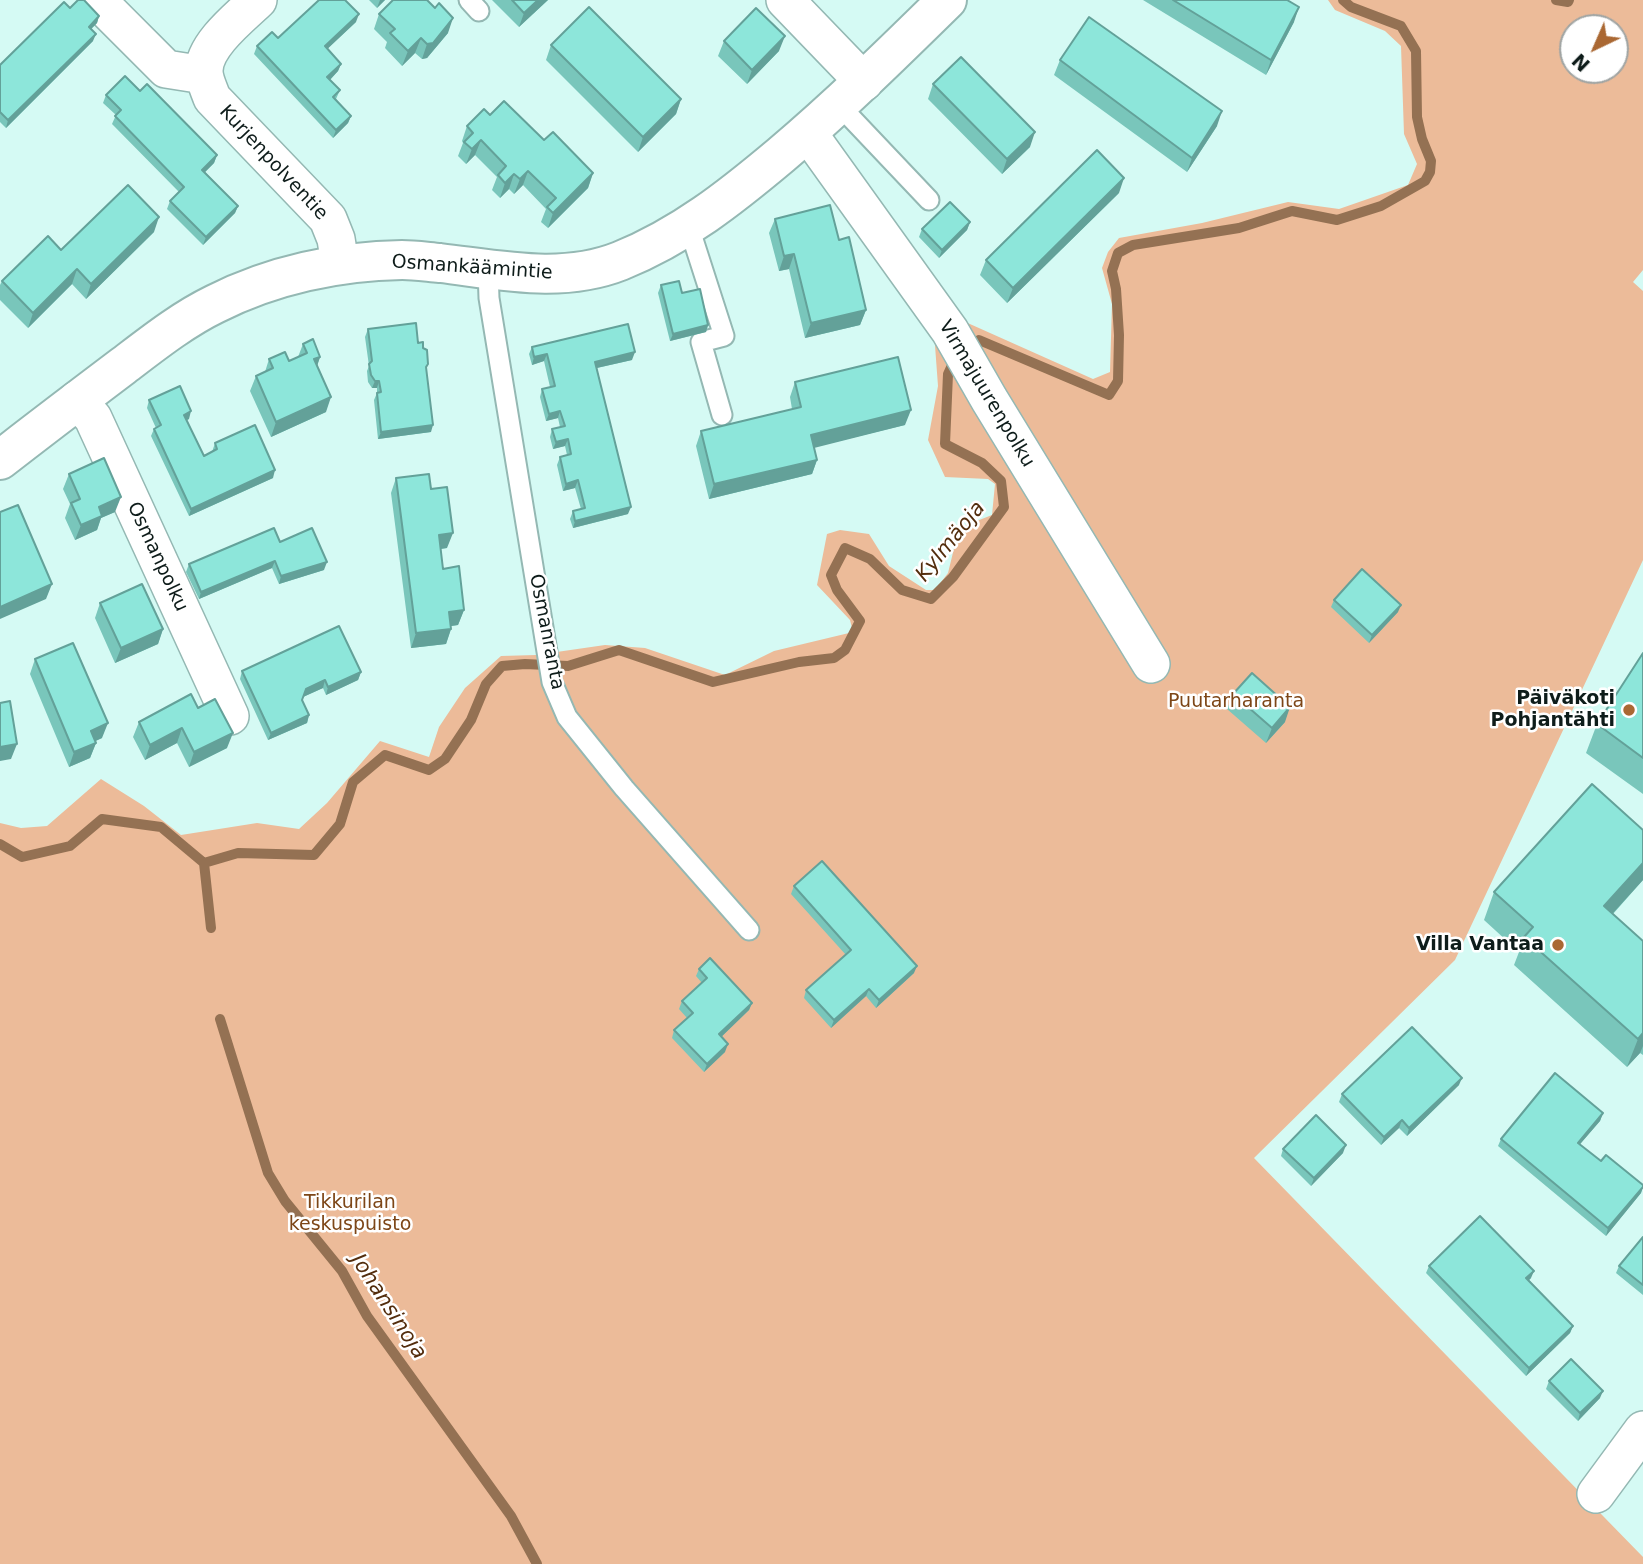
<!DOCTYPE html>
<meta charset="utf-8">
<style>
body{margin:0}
#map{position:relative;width:1643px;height:1564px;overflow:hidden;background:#d5faf4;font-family:"DejaVu Sans",sans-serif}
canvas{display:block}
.north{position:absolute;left:1559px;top:14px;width:70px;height:70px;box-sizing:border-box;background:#fff;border:2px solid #9fa4a3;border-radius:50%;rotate:224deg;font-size:19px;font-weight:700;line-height:28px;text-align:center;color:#0e1c1a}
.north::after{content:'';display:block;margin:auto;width:24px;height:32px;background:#aa6833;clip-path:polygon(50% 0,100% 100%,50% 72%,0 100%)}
</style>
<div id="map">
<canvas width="1643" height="1564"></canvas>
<div class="north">N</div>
</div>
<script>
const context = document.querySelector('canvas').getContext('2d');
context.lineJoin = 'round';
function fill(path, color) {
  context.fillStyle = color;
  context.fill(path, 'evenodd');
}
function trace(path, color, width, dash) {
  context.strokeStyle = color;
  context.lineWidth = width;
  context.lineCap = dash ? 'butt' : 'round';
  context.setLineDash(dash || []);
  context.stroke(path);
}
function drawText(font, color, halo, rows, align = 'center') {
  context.font = font + ' "DejaVu Sans",sans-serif';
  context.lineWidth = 5;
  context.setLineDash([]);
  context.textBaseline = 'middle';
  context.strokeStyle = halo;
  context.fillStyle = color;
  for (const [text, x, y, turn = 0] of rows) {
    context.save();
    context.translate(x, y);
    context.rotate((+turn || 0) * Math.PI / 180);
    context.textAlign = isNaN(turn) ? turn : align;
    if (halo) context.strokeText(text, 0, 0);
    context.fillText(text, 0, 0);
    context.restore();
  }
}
const green = new Path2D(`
 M1328,0H1643V270L1633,282L1643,291V560L1455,960L1254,1158L1643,1557V1564H0V823L21,828L47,826L101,779L144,806L181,835L257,823L299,829L327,803L380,741L429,757L439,727L465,688L501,656L536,655L605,645L645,648L725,675L774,651L849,633L852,628L850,620L817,585L827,534L840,530L869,534L889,566L926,590H935L948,573L959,528L992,515L995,484L988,479L945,477L928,440L938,386L934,332L952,316L1093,379L1110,372L1112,304L1102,268L1108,252L1119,238L1202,223L1288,202L1339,209L1408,185L1417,164L1404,134L1401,46L1385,31L1335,10ZM1573,28H1615V70H1573Z`);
const stream = new Path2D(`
 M1556,0L1568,2L1569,0
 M0,844L22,857L70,846L102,819L161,827L204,863L238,853L314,855L340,824L353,782L385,755L429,770L445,759L471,720L486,684L502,666L525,664L568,666L619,650L713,682L799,662L834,658L845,650L860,621L837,590L831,575L845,548L870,559L902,590L931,599L953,577L1004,507L1001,481L982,463L945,444L948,374L954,361L979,340L1109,395L1118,381L1119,335L1116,289L1112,271L1118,253L1133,245L1239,228L1292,211L1337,220L1381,206L1425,181L1430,172L1431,161L1422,139L1417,117L1416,51L1401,26L1351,7L1343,0
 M204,863L211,928
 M220,1019L268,1173L285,1201L342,1271L367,1316L511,1516L537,1564`);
const lane = new Path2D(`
 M469,0L479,11
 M839,105L929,200
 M689,227L724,336L701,342L722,415
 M488,269L489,298L552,682L567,717L624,788L749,930`);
const street = new Path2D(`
 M97,0L166,69L204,75
 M258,0C240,17 204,45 204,71C204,80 209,89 212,98L328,219L336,239L340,264
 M785,0L864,82
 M808,133L950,331L989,399L1151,664
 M77,400L93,418L230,716
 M1596,1494L1643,1430`);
const secondary = new Path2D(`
 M0,460C41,428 82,397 123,366C152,344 182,320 215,304C272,275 338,261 402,260C414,260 428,262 440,263C500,270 562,284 620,261C682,236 731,197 781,155C839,106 893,53 947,0`);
const wall = new Path2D(`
 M369,0H385L377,8Z
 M492,0H548L519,27Z
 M1143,0H1287L1294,22L1266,75Z
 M70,8L99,16L97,23L91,29L93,41L6,128L0,122V65Z
 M379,14L448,33L427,58L422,59L415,53L402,66L385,48L387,42L374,29Z
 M356,22L327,49L341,64L338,71L330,80L340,90L336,99L351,116L348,123L333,138L254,54L257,46Z
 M724,41L779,51L747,84L718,56Z
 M551,45L681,99L676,114L638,152L546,60Z
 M1060,60L1217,126L1187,172L1054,75Z
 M933,84L1030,147L1002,174L928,99Z
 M140,91L217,155L214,163L205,172L238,206L235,213L203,245L167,209L170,201L179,192L112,124L116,115L103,103L106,95Z
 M490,115L544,140L593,173L588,188L548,228L541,222L546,209L523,185L514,194L509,189L500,198L492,190L497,177L475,155L466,164L458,156L463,143L462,141L467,126Z
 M1119,193L1007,303L980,275L986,260Z
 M775,219L866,310L860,325L805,338L789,269L779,271L769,233Z
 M970,222L967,230L939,258L919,237L922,229Z
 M154,232L86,299L72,284L28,328L0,300V285L2,281L61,250Z
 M661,285L682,293L708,325L706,332L670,341L658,293Z
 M368,329L418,343L423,348L428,364L426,370L431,432L378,439L374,400L377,393V388H372L368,382L367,371L369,366L365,337Z
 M303,344L320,357L317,366L326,412L271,437L250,391L256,376L265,372L269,359L289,361L298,357Z
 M532,347L632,360L597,368L628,514L573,528L570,519L573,511L581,509L575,488L563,491L557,465L560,457L567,455L565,446L553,449L550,437L552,429L560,427L558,418L546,421L540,397L542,389L550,387L544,361L532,365L529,354Z
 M795,382L905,425L814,447L817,460L812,474L709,499L696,446L701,431L792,409L790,397Z
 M149,400L189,419L187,420L204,456L212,452L215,443L273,478L189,516L151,436L154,429L156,428L147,408Z
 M69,474L115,512L101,518L97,530L75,540L65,518L70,504L63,489Z
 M396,478L431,489L447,548L440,549L443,569L464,610L458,625L451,626V629L446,644L411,648L391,493Z
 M280,542L324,570L279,584L272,568L199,599L186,572L189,564Z
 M1334,600L1398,612L1369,643L1331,607Z
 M100,603L163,629L158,644L115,663L95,618Z
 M1643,653V794L1586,753L1597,724Z
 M35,659L102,738L95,741L96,743L90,758L69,767L30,674Z
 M242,671L361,672L358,680L326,695L323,688L303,697L302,700L309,715L307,723L268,740L240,679Z
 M1233,694L1285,722L1266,743L1227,709Z
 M198,708L227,748L189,767L177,743L145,760L133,737L139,722Z
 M1643,830V880L1613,914L1643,941V1055L1640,1053L1627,1067L1514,965L1519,952L1484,920L1494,892Z
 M794,886L914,973L876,1008L866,996L831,1028L804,998L806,990L846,955L791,894Z
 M699,969L752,1003L749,1010L721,1037L725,1052L704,1072L672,1038L674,1030L687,1018L679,1009L682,1001L702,983L696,976Z
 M1459,1085L1407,1136L1399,1128L1381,1145L1339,1102L1342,1094Z
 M1603,1113L1600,1121L1580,1144L1601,1161L1643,1185L1641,1193L1606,1236L1498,1146L1501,1139Z
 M1283,1149L1343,1153L1311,1186L1281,1156Z
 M1643,1237V1295L1616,1273L1619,1266Z
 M1429,1266L1531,1278L1529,1280L1573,1326L1570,1333L1526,1376L1426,1273Z
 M1549,1381L1600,1398L1578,1421L1546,1389Z`);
const shadedWall = new Path2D(`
 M380,0H385L377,8Z
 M538,0H548L519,27L524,13Z
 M1299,7L1294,22L1266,75L1271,60Z
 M359,14L356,22L322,54L325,46Z
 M99,16L97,23L86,34L89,27Z
 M453,18L448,33L427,58L422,59L427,44Z
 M96,34L93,41L6,128L8,120Z
 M785,36L779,51L747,84L752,70Z
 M421,38L415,53L402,66L408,51Z
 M341,64L338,71L325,85L327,77Z
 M681,99L676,114L638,152L643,137Z
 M1222,111L1217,126L1187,172L1192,158Z
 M351,116L348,123L333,138L336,130Z
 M1035,132L1030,147L1002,174L1007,159Z
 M481,140L475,155L466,164L472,149Z
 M217,155L214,163L200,177L202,170Z
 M528,171L523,185L514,194L520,179Z
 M593,173L588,188L548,228L553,213Z
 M514,174L509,189L500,198L505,183Z
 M1124,178L1119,193L1007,303L1013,288Z
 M238,206L235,213L203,245L206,237Z
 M159,217L154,232L86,299L91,284Z
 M970,222L967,230L939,258L942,250Z
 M794,254L789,269L779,271L784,256Z
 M77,269L72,284L28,328L33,313Z
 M866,310L860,325L805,338L811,323Z
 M708,325L706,332L670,341L673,334Z
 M635,352L632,360L592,369L595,362Z
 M547,354L544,361L532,365L534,357Z
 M320,357L315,372L314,359Z
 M375,381H379L377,388H372Z
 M331,397L326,412L271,437L276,422Z
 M911,410L905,425L806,450L811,435Z
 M191,411L189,419L182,422L184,415Z
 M560,411L558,418L546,421L549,414Z
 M433,425L431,432L378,439L381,432Z
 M568,439L565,446L553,449L556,442Z
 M817,460L812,474L709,499L714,484Z
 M275,470L273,478L189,516L191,509Z
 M578,480L575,488L563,491L566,484Z
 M121,497L115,512L101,518L97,530L75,540L81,525L99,507Z
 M631,507L628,514L573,528L575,521Z
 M453,533L447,548L433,550L439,535Z
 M275,561L272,568L199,599L201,592Z
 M327,562L324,570L279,584L281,576Z
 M52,584L46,599L0,619V607Z
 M1401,605L1398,612L1369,643L1372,635Z
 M464,610L458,625L444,627L449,612Z
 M163,629L158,644L115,663L121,648Z
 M451,629L446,644L411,648L416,633Z
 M361,672L358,680L326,695L328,687Z
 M325,680L323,688L303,697L306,689Z
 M1290,707L1285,722L1266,743L1272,728Z
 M309,715L307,723L268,740L271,733Z
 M108,723L102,738L85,746L91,731Z
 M182,728L177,743L145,760L150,745Z
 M233,733L227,748L189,767L194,752Z
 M96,743L90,758L69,767L74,752Z
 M17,744L11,759L0,761V747Z
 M1643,863V880L1594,934L1604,906Z
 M917,966L914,973L876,1008L879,1000Z
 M869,989L866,996L831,1028L834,1020Z
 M752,1003L749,1010L716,1042L719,1034Z
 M1643,1033V1046L1640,1053L1627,1067L1638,1039Z
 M728,1044L725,1052L704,1072L707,1064Z
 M1462,1078L1459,1085L1407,1136L1409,1128Z
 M1603,1113L1600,1121L1575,1150L1578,1143Z
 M1402,1120L1399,1128L1381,1145L1384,1137Z
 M1346,1145L1343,1153L1311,1186L1314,1178Z
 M1643,1187L1641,1193L1606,1236L1608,1228Z
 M1534,1271L1531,1278L1524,1285L1526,1278Z
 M1573,1326L1570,1333L1526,1376L1529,1368Z
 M1603,1391L1600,1398L1578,1421L1580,1413Z`);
const building = new Path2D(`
 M78,0H84L99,16L89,27L96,34L8,120L0,112V65L64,2L70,8Z
 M319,0H345L359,14L325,46L341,64L327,77L340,90L333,97L351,116L336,130L257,46L272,32L278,38Z
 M393,0H427L435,8L439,3L453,18L433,43L427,44L421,38L408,51L390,33L395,29L379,14Z
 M512,0H538L524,13Z
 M1173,0H1287L1299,7L1271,60Z
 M589,7L681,99L643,137L551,45Z
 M756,8L785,36L752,70L724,41Z
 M1089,17L1222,111L1192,158L1060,60Z
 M961,57L1035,132L1007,159L933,84Z
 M125,76L140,91L147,84L217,155L202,170L238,206L206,237L170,201L184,187L115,116L121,110L106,95Z
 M504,101L544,140L553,132L593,173L553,213L547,207L556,198L528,171L520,179L514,174L505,183L498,175L506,166L481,140L472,149L464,142L473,133L467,126L484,109L490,115Z
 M1097,150L1124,178L1013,288L986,260Z
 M128,185L159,217L91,284L77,269L33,313L2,281L48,236L61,250Z
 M950,202L970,222L942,250L922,229Z
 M830,205L839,240L849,237L866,310L811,323L794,254L784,256L775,219Z
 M679,281L682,293L700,289L708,325L673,334L661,285Z
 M416,323L418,343L423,342V348L427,350L428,364L426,367L433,425L381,432L377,393L381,392L379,381H375L371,375L369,364L372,361L368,329Z
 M628,324L635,352L595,362L631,507L575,521L573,511L585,508L578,480L566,484L560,457L571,454L568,439L556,442L552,429L565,426L560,411L549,414L542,389L555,386L547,354L534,357L532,347Z
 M313,339L320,357L314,359L331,397L276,422L256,376L273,368L269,359L285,352L289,361L307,353L303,344Z
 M898,357L911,410L811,435L817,460L714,484L701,431L801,407L795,382Z
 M180,386L191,411L184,415L204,456L217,449L215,443L255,425L275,470L191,509L154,429L161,425L149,400Z
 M104,458L121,497L99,507L102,516L81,525L71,503L80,499L69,474Z
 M429,474L431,489L447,487L453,533L439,535L443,569L459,566L464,610L449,612L451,629L416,633L396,478Z
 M18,505L52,584L0,607V512Z
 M274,528L280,542L312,528L327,562L281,576L275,561L201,592L189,564Z
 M1362,569L1401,605L1372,635L1334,600Z
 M142,584L163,629L121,648L100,603Z
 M339,626L361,672L328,687L325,680L306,689L302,700L309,715L271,733L242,671Z
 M73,643L108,723L91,731L96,743L74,752L35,659Z
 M1643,653V758L1597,724Z
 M1252,673L1290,707L1272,728L1233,694Z
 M191,694L198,708L215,699L233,733L194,752L182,728L150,745L139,722Z
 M10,701L17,744L0,747V703Z
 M1592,784L1643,830V863L1604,906L1643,941V1033L1638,1039L1524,937L1533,927L1494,892Z
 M822,861L917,966L879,1000L869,989L834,1020L806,990L851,950L794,886Z
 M710,958L752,1003L719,1034L728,1044L707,1064L674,1030L693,1013L682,1001L707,978L699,969Z
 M1412,1027L1462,1078L1409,1128L1402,1120L1384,1137L1342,1094Z
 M1555,1073L1603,1113L1578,1143L1601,1161L1606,1155L1643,1185V1187L1608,1228L1501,1139Z
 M1316,1115L1346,1145L1314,1178L1283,1149Z
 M1480,1216L1534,1271L1526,1278L1573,1326L1529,1368L1429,1266Z
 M1643,1237V1285L1619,1266Z
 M1571,1359L1603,1391L1580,1413L1549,1381Z`);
const markers = [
 [1629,710,7,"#aa6833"],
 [1558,945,7,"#aa6833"]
];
const streetNames = [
 ["Kurjenpolventie",273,163,47],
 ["Osmankäämintie",472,268,4],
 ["Virmajuurenpolku",986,394,59],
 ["Osmanpolku",157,557,65],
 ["Osmanranta",546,632,79]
];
const poiNames = [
 ["Päiväkoti",1615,699],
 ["Pohjantähti",1615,721],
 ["Villa Vantaa",1544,945]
];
const parkNames = [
 ["Puutarharanta",1236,702],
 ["Tikkurilan",350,1203],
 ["keskuspuisto",350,1225]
];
const waterNames = [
 ["Kylmäoja",951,542,-51],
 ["Johansinoja",388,1307,57]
];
fill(green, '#ecbb99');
trace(stream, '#947153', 10);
trace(lane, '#94b8b3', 23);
trace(street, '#94b8b3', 40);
trace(secondary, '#94b8b3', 42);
trace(lane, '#fff', 19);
trace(street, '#fff', 37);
trace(secondary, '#fff', 38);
fill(wall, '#79c6bb');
fill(shadedWall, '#63a199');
fill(building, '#8de6da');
trace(building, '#63a199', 2);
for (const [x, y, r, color] of markers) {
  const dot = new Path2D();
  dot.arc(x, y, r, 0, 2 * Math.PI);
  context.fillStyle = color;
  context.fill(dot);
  trace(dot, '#fff', 2.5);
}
drawText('19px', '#0e1c1a', '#fff', streetNames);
drawText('bold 19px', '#0e1c1a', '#fff', poiNames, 'right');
drawText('19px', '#7d4617', '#fff', parkNames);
drawText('italic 21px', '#532d0d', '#fff', waterNames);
</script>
